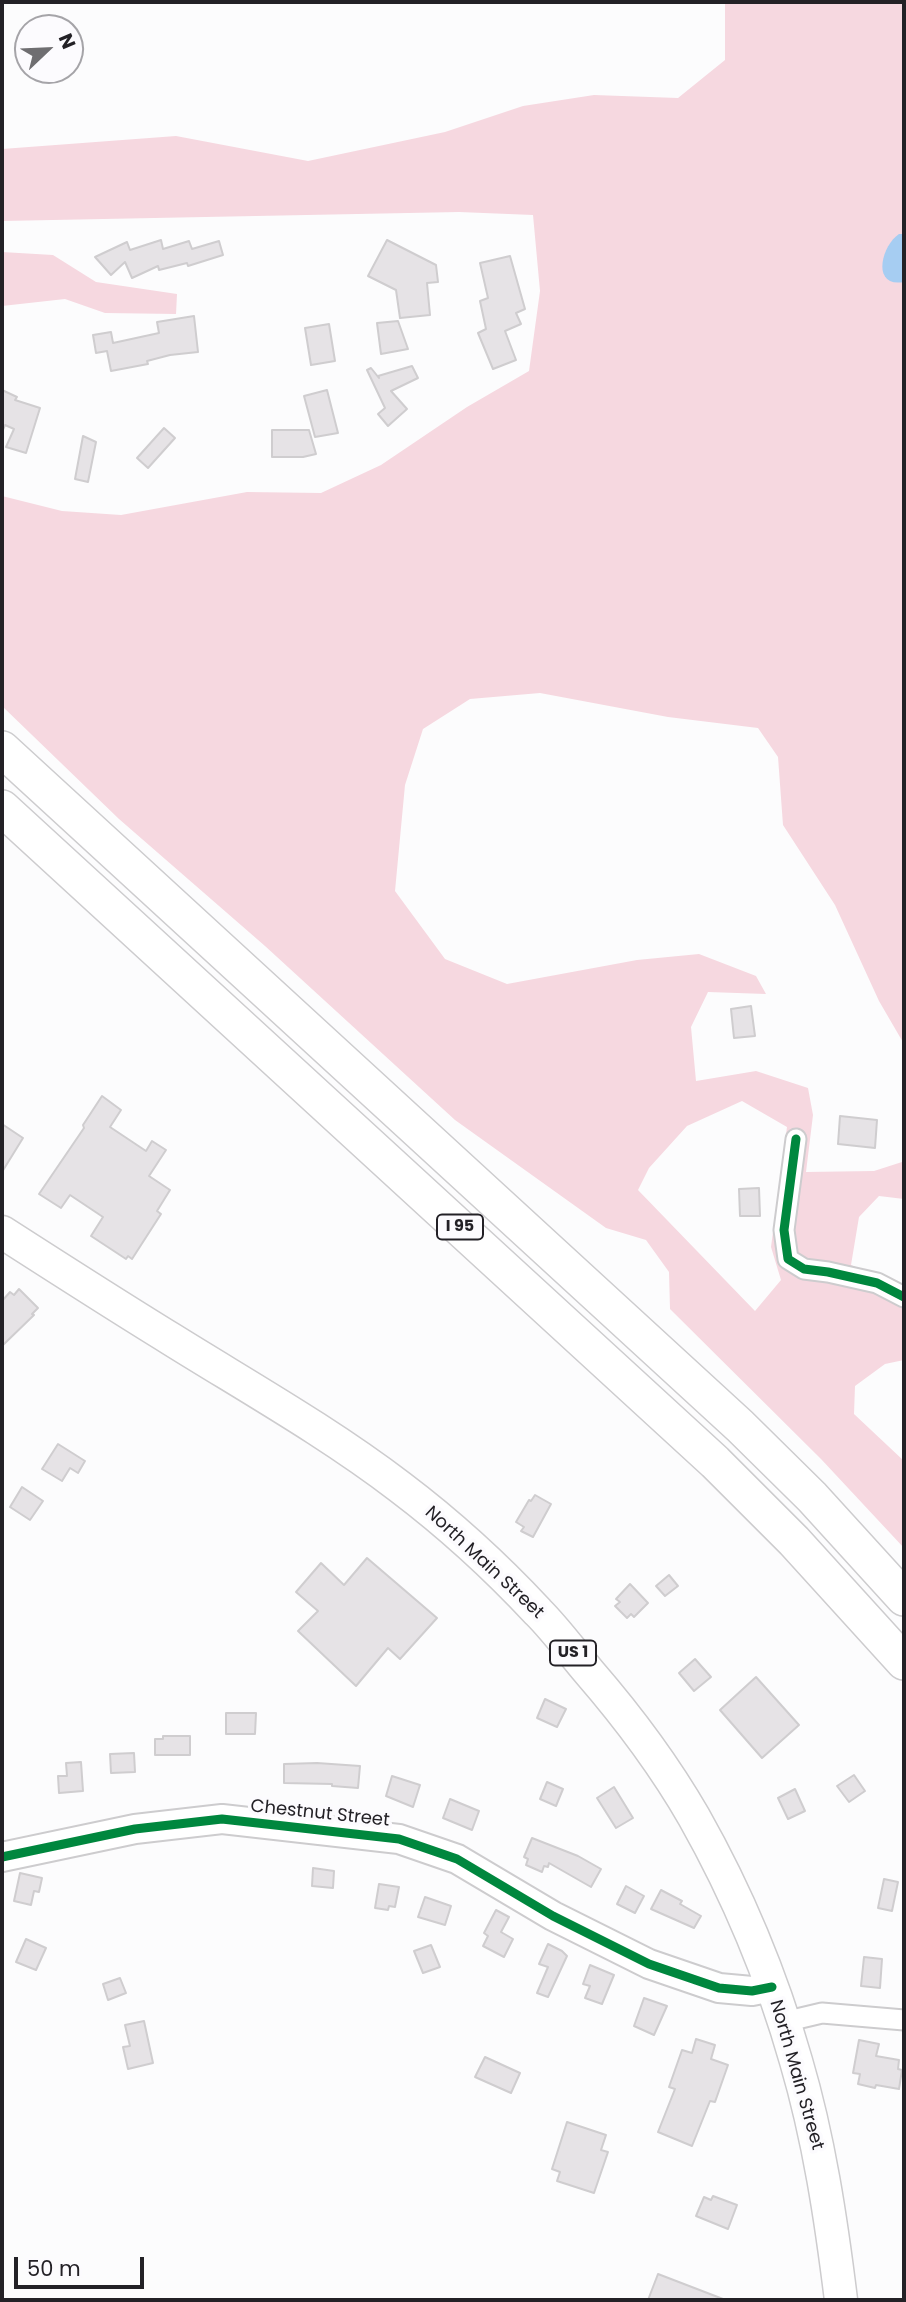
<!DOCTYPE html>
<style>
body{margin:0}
#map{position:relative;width:906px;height:2302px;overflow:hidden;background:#fcfcfd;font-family:Poppins,sans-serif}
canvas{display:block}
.frame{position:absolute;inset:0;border:4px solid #232126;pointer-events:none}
.north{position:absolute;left:14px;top:14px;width:70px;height:70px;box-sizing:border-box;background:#fcfbfe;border:2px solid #a5a4a8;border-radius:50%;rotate:67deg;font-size:19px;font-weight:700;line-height:28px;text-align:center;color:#232126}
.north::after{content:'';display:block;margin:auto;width:24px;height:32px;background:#6f6e71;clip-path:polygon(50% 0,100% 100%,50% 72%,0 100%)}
.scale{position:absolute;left:14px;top:2257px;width:130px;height:32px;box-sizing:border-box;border:4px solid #232126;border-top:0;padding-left:9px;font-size:21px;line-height:24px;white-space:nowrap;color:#232126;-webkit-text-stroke:5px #fcfbfe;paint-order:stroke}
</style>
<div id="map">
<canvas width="906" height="2302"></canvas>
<div class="frame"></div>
<div class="north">N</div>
<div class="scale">50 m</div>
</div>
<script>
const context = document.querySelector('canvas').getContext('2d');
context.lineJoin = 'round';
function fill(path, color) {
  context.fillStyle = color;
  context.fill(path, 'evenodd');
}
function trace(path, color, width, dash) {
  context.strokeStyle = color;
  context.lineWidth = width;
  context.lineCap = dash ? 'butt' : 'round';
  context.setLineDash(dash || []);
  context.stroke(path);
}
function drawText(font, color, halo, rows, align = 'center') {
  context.font = font + ' Poppins,sans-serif';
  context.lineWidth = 7;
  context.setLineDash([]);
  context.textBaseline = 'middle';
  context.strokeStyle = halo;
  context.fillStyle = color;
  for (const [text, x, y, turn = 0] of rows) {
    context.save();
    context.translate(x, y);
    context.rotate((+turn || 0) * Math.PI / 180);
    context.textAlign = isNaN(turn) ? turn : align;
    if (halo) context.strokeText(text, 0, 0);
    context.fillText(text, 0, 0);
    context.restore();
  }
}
const green = new Path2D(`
 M725,2H904V1044L879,1001L835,905L783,825L778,757L758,728L668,717L540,693L470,699L423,729L405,785L395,891L445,959L507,984L637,960L699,954L756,976L766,994L708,992L691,1027L696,1081L756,1071L808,1088L813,1115L806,1172L874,1171L902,1162L904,1155V1199L879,1196L859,1217L851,1265L904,1286V1360L885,1364L855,1386L854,1414L904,1461V1548L821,1459L670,1309L669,1272L646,1240L606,1228L455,1120L265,946L119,819L2,706V496L62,511L121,515L247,492L321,493L381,465L467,407L529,371L540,291L533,215L459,212L2,221V149L176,136L308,161L445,132L523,106L594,95L678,98L725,60ZM742,1101L787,1127L771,1247L781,1280L755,1311L638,1190L649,1168L687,1126Z
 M2,252L53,255L96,282L177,294L176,314L105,313L65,299L2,306Z`);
const water = new Path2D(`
 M899,234H904V282C871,288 881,246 899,234Z`);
const building = new Path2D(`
 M161,240L163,249L189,241L192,249L219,241L223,255L188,266L187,263L159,270L158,266L132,278L125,262L111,275L95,257L127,242L130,250Z
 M387,240L436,265L438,282L427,283L430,315L400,318L396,290L368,276Z
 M510,256L525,309L516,313L521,324L505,331L516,360L493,369L478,333L486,329L480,301L488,298L480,263Z
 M194,316L198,352L170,355L147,361L148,364L111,371L107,351L96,353L93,335L111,332L113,343L159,333L157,322Z
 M398,321L408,349L381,354L377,323Z
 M329,324L335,361L311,365L305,328Z
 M412,366L418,378L391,391L407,409L388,426L378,414L385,408L367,370L371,368L379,378L378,376Z
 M2,390L17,397L15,400L40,408L26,453L6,447L14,429L5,425L2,432Z
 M327,390L338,433L315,437L304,396Z
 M164,428L175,438L148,468L137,458Z
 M272,430H309L316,454L303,457H272Z
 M83,436L96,442L88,482L75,479Z
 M751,1006L755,1036L734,1038L731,1009Z
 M102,1096L121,1110L110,1127L146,1151L152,1141L166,1150L149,1176L170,1190L157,1211L161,1214L132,1259L128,1256L126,1259L91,1236L103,1217L70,1195L61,1208L39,1194L84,1128L83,1125Z
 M840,1116L877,1120L875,1148L838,1144Z
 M2,1124L23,1138L2,1172Z
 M759,1188L760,1216H740L739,1189Z
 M19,1289L38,1308L32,1314L34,1315L2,1346V1301L10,1292L14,1295Z
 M58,1444L85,1461L78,1473L70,1468L62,1481L42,1469Z
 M22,1487L43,1501L30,1520L10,1507Z
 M535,1495L551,1504L533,1537L521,1531L524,1527L516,1522L529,1500L531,1501Z
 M367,1558L437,1618L400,1659L388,1648L356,1686L298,1631L318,1611L296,1592L321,1563L344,1585Z
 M669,1575L678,1586L665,1596L656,1586Z
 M630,1584L648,1603L634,1617L631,1614L627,1618L615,1606L620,1602L616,1599Z
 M695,1659L711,1677L694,1691L679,1673Z
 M756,1677L799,1725L762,1758L720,1710Z
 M545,1699L566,1709L557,1727L537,1718Z
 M226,1713H256L255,1734H226Z
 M163,1736H190V1755H155V1739H163Z
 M134,1753L135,1772L111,1773L110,1754Z
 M81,1762L83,1791L59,1793L58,1776H67L66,1763Z
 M317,1763L360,1766L358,1788L332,1786V1784L284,1783V1764Z
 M854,1775L865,1791L849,1802L837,1786Z
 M392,1776L420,1785L413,1807L386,1796Z
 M547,1782L563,1789L556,1806L540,1799Z
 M614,1787L633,1818L616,1828L597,1798Z
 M795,1789L805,1811L788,1819L778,1798Z
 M450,1799L479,1811L472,1830L443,1818Z
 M532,1838L578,1856L601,1869L591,1887L549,1863L548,1867L544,1866L542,1872L526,1865L528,1859L524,1857Z
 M313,1868L334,1871L333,1888L312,1886Z
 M20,1873L42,1878L39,1892L34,1891L31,1905L14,1901Z
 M884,1879L898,1882L892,1911L878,1908Z
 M379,1884L399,1887L395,1907L389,1906L388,1910L375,1908Z
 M626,1886L644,1896L635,1913L617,1904Z
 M661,1890L682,1901L680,1904L701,1916L694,1928L651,1909Z
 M425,1897L451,1906L445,1925L418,1917Z
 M496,1910L509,1917L501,1932L513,1939L504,1957L483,1946L488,1936L484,1933Z
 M26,1939L46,1948L36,1970L16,1962Z
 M548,1944L562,1951L567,1956L548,1997L537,1993L548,1967L539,1964Z
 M431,1945L440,1967L423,1973L414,1951Z
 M864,1957L882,1959L880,1988L861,1986Z
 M590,1965L614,1975L602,2004L585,1998L590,1986L583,1984Z
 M120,1978L126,1993L108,2000L103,1984Z
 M644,1998L667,2006L654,2035L634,2026Z
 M144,2021L153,2063L128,2069L123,2047L130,2046L125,2025Z
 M696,2039L715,2045L711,2059L728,2065L715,2102L710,2101L692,2146L658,2132L675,2089L669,2087L682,2050L692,2053Z
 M859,2040L879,2044L876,2056L899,2060L898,2069L902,2070L899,2089L876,2085L875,2088L858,2084L860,2074L853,2073Z
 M485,2057L520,2073L511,2093L475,2077Z
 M567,2122L606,2135L601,2150L608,2152L594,2193L557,2181L560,2172L552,2169Z
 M713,2196L737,2205L728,2229L696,2216L704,2197L711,2200Z
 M658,2274L723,2299L722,2300H648Z`);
const street = new Path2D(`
 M796,1139L784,1230L788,1259L804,1269L828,1272L877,1283L904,1297
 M784,2022L822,2013L904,2020`);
const secondary = new Path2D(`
 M2,1857L135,1829L222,1819L399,1839L457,1859L553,1916L649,1964L719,1988L752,1991L772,1987`);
const primary = new Path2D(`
 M2,1232C58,1268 114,1304 171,1339C248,1387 328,1432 400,1487C449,1524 496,1567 538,1612C556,1630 572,1652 589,1672C628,1717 664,1765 694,1817C737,1893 772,1977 796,2061C819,2139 831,2219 841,2300`);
const highway = new Path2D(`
 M2,749L740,1426L812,1497L904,1598
 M2,808L715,1462L794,1541L904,1662`);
const cycleway = new Path2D(`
 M796,1139L784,1230L788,1259L804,1269L828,1272L877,1283L904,1297
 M2,1857L135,1829L222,1819L399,1839L457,1859L553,1916L649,1964L719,1988L752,1991L772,1987`);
const shields = [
 [460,1227,46],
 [573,1653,46]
];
const shieldNames = [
 ["I 95",460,1227],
 ["US 1",573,1653]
];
const streetNames = [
 ["North Main Street",484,1563,43],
 ["Chestnut Street",320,1814,6],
 ["North Main Street",796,2075,74]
];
fill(green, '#f6d8e0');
fill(water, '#a6cdf2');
fill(building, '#e6e3e6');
trace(building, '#cfcdcf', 2);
trace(street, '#cdccce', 23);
trace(secondary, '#cdccce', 32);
trace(primary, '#cdccce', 35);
trace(highway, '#cdccce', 38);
trace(street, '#fff', 19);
trace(secondary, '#fff', 28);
trace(primary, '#fff', 32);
trace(highway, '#fff', 35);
trace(cycleway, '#00873e', 9);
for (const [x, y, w] of shields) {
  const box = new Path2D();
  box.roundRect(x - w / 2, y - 12.5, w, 25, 5);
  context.fillStyle = '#fcfbfe';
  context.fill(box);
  trace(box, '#232126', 2);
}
drawText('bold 16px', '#232126', null, shieldNames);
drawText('18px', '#232126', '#fcfbfe', streetNames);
</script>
